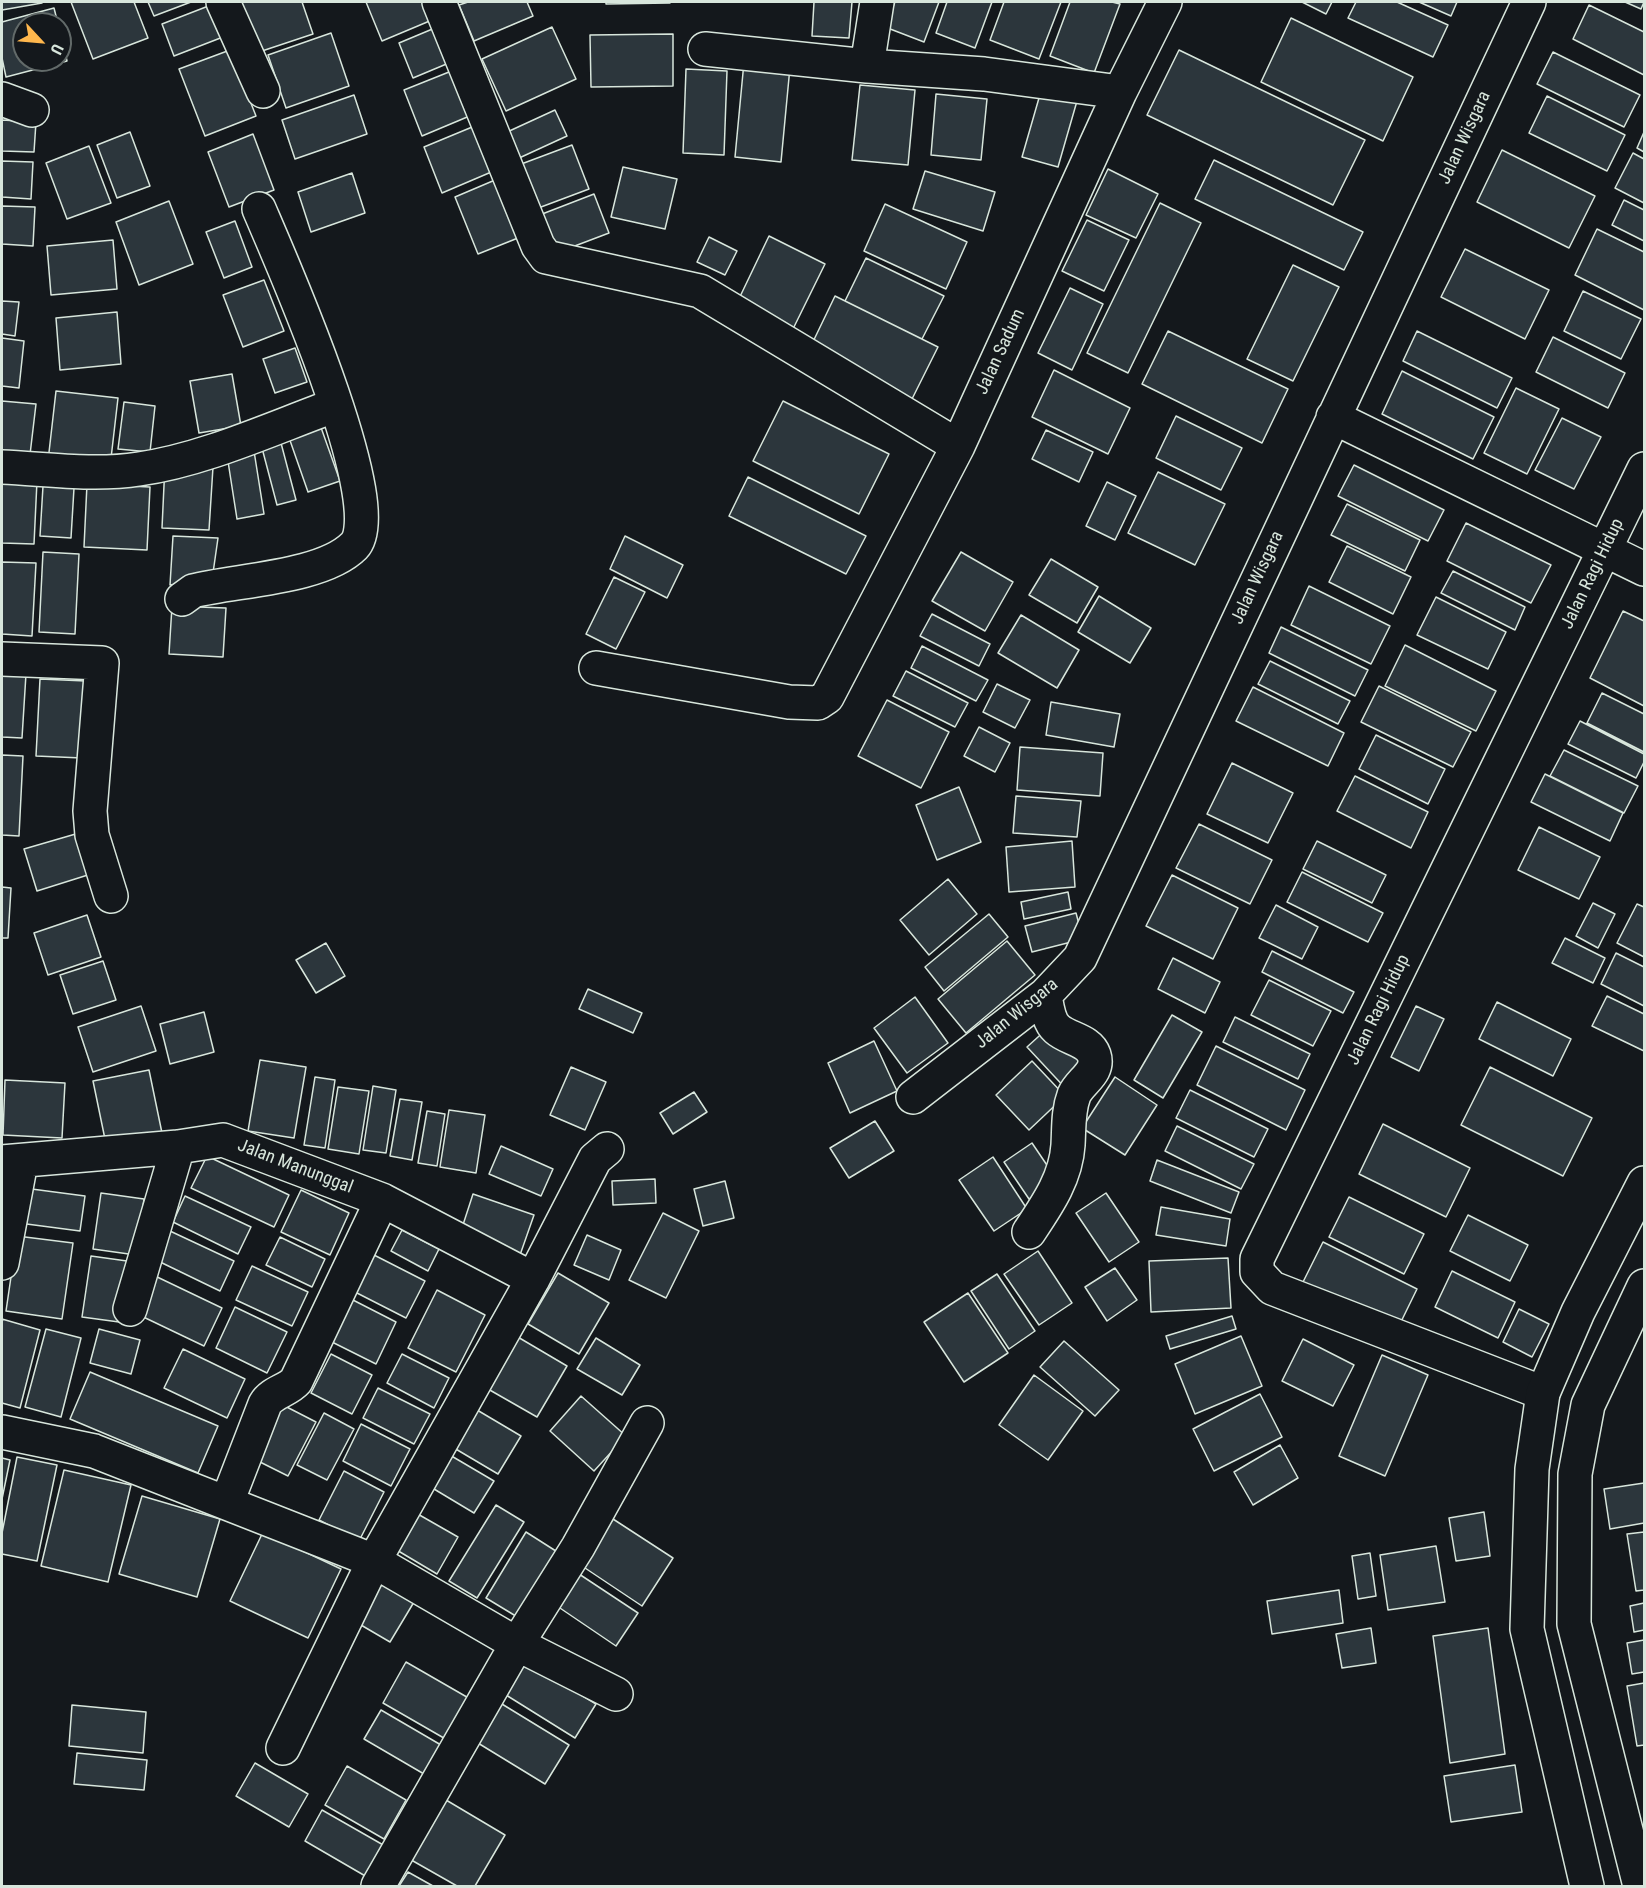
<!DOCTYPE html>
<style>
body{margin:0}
#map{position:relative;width:1646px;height:1888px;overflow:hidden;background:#14181c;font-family:"Roboto Condensed",sans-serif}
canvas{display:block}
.frame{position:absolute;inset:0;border:3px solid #d8e6dc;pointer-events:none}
.north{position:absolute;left:12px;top:12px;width:60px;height:60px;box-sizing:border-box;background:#14181c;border:2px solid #626a69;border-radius:50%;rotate:116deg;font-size:16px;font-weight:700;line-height:24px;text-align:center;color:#d8e6dc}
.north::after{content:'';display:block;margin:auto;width:21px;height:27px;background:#ffb74d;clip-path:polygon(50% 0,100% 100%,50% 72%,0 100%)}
</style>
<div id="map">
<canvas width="1646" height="1888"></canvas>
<div class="frame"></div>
<div class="north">U</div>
</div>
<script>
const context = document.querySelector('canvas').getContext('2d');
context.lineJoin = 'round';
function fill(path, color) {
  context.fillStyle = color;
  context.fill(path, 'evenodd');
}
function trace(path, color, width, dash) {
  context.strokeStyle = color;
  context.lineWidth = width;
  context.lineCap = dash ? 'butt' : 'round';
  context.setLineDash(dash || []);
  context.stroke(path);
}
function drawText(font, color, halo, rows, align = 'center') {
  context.font = font + ' "Roboto Condensed",sans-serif';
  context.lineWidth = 4.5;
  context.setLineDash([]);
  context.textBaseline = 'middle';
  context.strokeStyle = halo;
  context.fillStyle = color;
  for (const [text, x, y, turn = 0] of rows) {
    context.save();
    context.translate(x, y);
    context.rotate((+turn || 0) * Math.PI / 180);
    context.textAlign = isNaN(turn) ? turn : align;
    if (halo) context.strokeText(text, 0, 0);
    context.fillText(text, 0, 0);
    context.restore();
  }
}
const building = new Path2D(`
 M2,2H41L42,3L2,10Z
 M71,2H134L148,38L93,59Z
 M148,2H191L154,16Z
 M238,2H302L313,34L250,55Z
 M366,2H425L432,20L382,41Z
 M468,2H527L533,16L474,41L459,5Z
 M606,2H670V3L606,4Z
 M814,2H852L849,38L812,36Z
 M895,2H939L924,42L885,27Z
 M947,2H992L975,48L936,33Z
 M1004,2H1061L1039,59L990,40Z
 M1070,2H1112L1120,4L1094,73L1050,56Z
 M1302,2H1332L1326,14Z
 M1356,2H1397L1448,25L1433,57L1348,18Z
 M1419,2H1457L1451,16Z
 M1625,2H1644L1641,9Z
 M211,5L223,37L174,56L162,24Z
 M1589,5L1644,32V75L1573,39Z
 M54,8L58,24H24V60H60V31L67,61L6,77L2,58V22Z
 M1291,18L1413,77L1383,141L1261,82Z
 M442,25L456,60L413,78L399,43Z
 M552,27L576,79L506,111L482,59Z
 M331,33L349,86L286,108L268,55Z
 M673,34V86L591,87L590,35Z
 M230,50L256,116L205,136L179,69Z
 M1179,50L1365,140L1333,205L1147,115Z
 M1553,52L1640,95L1624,127L1537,84Z
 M744,62L790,67L781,162L735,157Z
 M686,69L727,71L724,155L683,153Z
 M454,70L472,115L422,136L404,90Z
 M860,85L915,90L908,165L852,160Z
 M1041,91L1077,101L1058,167L1022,157Z
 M936,94L987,99L981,160L931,155Z
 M354,95L367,134L295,159L282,120Z
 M1547,96L1625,135L1607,171L1529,133Z
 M555,110L567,136L517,159L505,133Z
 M2,120L36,122L34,152L2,151Z
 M477,125L496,170L442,193L424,147Z
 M130,132L150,186L117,198L97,145Z
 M1644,132V152L1637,148Z
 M253,134L274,190L229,207L208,152Z
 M572,145L589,189L533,210L516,166Z
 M89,146L111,203L67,219L46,163Z
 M1502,150L1595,196L1569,248L1477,202Z
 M1633,153L1644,159V203L1615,188Z
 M1214,160L1363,232L1344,270L1195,199Z
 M2,161L33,162L31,199L2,197Z
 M623,167L677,179L665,229L611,217Z
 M1108,169L1158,194L1136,238L1086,215Z
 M925,171L995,192L983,231L913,209Z
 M352,173L365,213L311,232L298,192Z
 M495,180L518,238L478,254L455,197Z
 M594,194L609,233L551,255L537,216Z
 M1624,200L1644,210V241L1612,225Z
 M169,201L193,264L139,285L116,222Z
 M1160,203L1201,223L1128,373L1087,353Z
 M885,204L967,242L946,289L864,251Z
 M2,206L35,207L33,246L2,244Z
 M1087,220L1129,240L1104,291L1062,271Z
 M235,221L252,267L224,278L206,232Z
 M1597,229L1644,252V310L1575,275Z
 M769,236L825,264L790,335L735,307Z
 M709,237L737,251L725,275L697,262Z
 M113,240L117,289L51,295L47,246Z
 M1465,249L1549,290L1525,339L1441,297Z
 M866,258L944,296L922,339L845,301Z
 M1293,265L1339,287L1293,381L1247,359Z
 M264,280L284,331L243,347L223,295Z
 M1070,288L1103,304L1072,370L1038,353Z
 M1583,291L1641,319L1621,359L1564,331Z
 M835,296L938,347L911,401L809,350Z
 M2,301L19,302L15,336L2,334Z
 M117,312L121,364L60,370L56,318Z
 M1168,331L1288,389L1262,443L1142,384Z
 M1417,331L1512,378L1497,408L1403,361Z
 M1553,337L1625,373L1608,408L1536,372Z
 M2,338L24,341L19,388L2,386Z
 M295,348L307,382L275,393L263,359Z
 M1054,370L1130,408L1108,454L1032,417Z
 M1402,371L1494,417L1473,459L1382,414Z
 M232,374L241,426L199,433L190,381Z
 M1516,388L1559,409L1527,474L1484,453Z
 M56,391L118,398L110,467L48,461Z
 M2,401L36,404L29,463L2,460Z
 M783,401L889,454L859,514L753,461Z
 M124,402L155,406L150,452L118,449Z
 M1176,416L1242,448L1221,490L1156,458Z
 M1562,418L1601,437L1574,489L1535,470Z
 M318,419L340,481L308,492L286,429Z
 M1046,430L1093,452L1079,482L1032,459Z
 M281,443L296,500L277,505L262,448Z
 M254,451L264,514L237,519L227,455Z
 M165,464L213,467L209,530L162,528Z
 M1354,465L1444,510L1428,541L1338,496Z
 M1158,472L1225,504L1195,565L1128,533Z
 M748,477L866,536L846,574L729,516Z
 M2,480L37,481L34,544L2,543Z
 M1107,482L1136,496L1115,540L1086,526Z
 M87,484L150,487L147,550L84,547Z
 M43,486L74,488L71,538L40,536Z
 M1347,504L1420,540L1405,571L1331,535Z
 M1466,523L1551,565L1531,603L1447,561Z
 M173,536L218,538L212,580L170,585Z
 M625,536L683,565L667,598L610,569Z
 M1347,546L1411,577L1393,614L1329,582Z
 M43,552L79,554L75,634L39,632Z
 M961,552L1013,582L985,631L932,601Z
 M1051,559L1098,587L1077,623L1029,595Z
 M2,562L36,563L32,636L2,634Z
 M1453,571L1525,607L1515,630L1441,593Z
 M614,577L645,592L616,649L586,634Z
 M1309,586L1390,626L1371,664L1291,625Z
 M1099,596L1151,628L1130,663L1078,632Z
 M1436,597L1506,632L1488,669L1417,635Z
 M172,606L226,608L223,657L169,654Z
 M1623,611L1644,621V706L1590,678Z
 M932,614L990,644L979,666L920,636Z
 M1021,615L1079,650L1057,688L998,653Z
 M1281,627L1368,670L1355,696L1269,653Z
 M1405,645L1496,691L1476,731L1385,686Z
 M922,646L988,680L976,701L911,668Z
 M1270,661L1350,701L1338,724L1258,684Z
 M906,671L968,703L955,727L893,696Z
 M2,673L26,674L22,738L2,737Z
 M40,679L86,681L82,758L36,756Z
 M997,684L1030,700L1015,728L983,712Z
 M1379,686L1471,732L1453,767L1361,722Z
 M1253,687L1344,733L1328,766L1236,721Z
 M1602,693L1644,714V752L1587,723Z
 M887,700L949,732L921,788L858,756Z
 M1051,702L1120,714L1114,747L1046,735Z
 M1580,721L1644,754V762L1636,778L1568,744Z
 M979,727L1010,743L995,772L964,756Z
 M1376,735L1445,769L1428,804L1359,769Z
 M1020,747L1103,753L1100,796L1017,790Z
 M1564,750L1638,786L1624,813L1550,776Z
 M2,755L23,756L19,836L2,835Z
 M1232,763L1293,793L1268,843L1207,814Z
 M1545,774L1623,813L1610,841L1531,802Z
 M1355,776L1428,812L1411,848L1337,811Z
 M959,787L981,842L937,860L916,805Z
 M1016,796L1081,801L1077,837L1013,833Z
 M1199,824L1272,860L1250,904L1176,868Z
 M1539,827L1600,857L1579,899L1518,870Z
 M79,833L91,874L37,891L24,849Z
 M1072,841L1075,887L1009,892L1006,847Z
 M1317,841L1386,875L1372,903L1303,869Z
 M1302,872L1383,913L1368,942L1287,902Z
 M1172,875L1238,908L1213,959L1146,926Z
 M948,879L977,914L929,955L900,920Z
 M2,887L11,888L8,938H2Z
 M1068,892L1071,909L1024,919L1021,902Z
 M1593,903L1615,914L1598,948L1576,936Z
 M1637,904L1644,907V957L1617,943Z
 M1276,905L1318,927L1302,959L1259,938Z
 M1076,913L1083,939L1032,952L1025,926Z
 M989,914L1008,937L944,991L925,967Z
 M87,915L101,957L48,975L34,933Z
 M1565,938L1605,958L1593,983L1552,963Z
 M1007,941L1035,975L966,1033L938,999Z
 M326,943L345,976L316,993L296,960Z
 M1272,951L1354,992L1343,1013L1262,972Z
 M1616,953L1644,967V1006L1601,984Z
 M1173,958L1220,982L1205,1013L1158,989Z
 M103,961L116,1000L73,1014L60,975Z
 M1269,980L1331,1011L1313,1046L1251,1015Z
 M588,989L642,1013L633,1033L579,1009Z
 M1607,996L1644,1014V1051L1592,1026Z
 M915,997L948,1043L907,1073L874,1028Z
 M1497,1002L1571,1039L1553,1076L1479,1039Z
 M141,1006L156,1051L93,1072L78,1027Z
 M1416,1006L1444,1019L1419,1071L1391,1057Z
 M204,1012L214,1052L170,1064L160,1024Z
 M1172,1015L1202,1032L1163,1098L1134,1080Z
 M1235,1017L1310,1054L1298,1079L1223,1042Z
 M1049,1027L1089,1070L1068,1091L1027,1047Z
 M874,1041L897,1091L850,1113L828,1063Z
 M1216,1046L1305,1090L1286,1130L1197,1085Z
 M260,1060L306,1067L294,1138L248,1131Z
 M1032,1061L1065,1096L1029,1130L996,1095Z
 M571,1067L606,1082L585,1130L550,1115Z
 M1490,1067L1592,1118L1563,1176L1461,1125Z
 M149,1070L162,1133L106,1144L93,1081Z
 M315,1077L335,1080L325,1148L304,1145Z
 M1115,1077L1157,1105L1125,1155L1082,1128Z
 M5,1080L65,1083L62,1138L3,1135Z
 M373,1086L396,1090L386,1153L363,1150Z
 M338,1087L369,1091L359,1154L328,1149Z
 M1190,1090L1268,1129L1254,1157L1176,1118Z
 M694,1092L707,1112L673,1134L660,1113Z
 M400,1099L422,1102L412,1160L390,1156Z
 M449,1110L485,1115L476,1173L440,1167Z
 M427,1111L445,1114L437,1166L418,1163Z
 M875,1121L894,1151L849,1178L830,1148Z
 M1383,1124L1470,1168L1446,1217L1359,1174Z
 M1177,1126L1254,1164L1241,1189L1165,1151Z
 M1032,1143L1057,1180L1029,1199L1004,1162Z
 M501,1146L553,1169L541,1196L489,1174Z
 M207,1156L289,1195L274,1227L191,1188Z
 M993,1157L1027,1209L994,1231L959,1180Z
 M1157,1160L1239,1192L1231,1213L1150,1181Z
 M655,1179L656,1203L613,1205L612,1181Z
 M725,1181L734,1218L703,1226L694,1189Z
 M24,1188L85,1196L80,1231L19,1223Z
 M301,1190L349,1213L330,1255L281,1232Z
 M101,1193L144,1199L136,1255L93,1249Z
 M1106,1193L1139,1242L1109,1262L1076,1213Z
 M473,1194L534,1215L520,1255L460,1234Z
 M185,1196L251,1227L238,1254L173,1222Z
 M1349,1197L1424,1234L1404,1274L1329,1237Z
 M1161,1207L1230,1219L1226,1246L1156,1235Z
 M663,1213L699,1231L666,1298L629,1280Z
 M1468,1215L1528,1245L1510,1281L1450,1251Z
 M402,1230L439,1249L428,1271L391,1251Z
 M170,1231L234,1261L220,1291L156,1260Z
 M587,1235L621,1250L609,1280L574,1265Z
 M17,1236L73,1243L62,1319L6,1311Z
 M280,1237L325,1259L312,1287L266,1265Z
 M1323,1242L1417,1289L1396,1332L1301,1286Z
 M1038,1251L1072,1303L1039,1325L1004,1274Z
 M374,1255L425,1281L406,1318L355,1292Z
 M91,1256L127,1261L119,1322L82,1317Z
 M1228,1258L1231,1308L1151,1312L1149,1261Z
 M252,1266L308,1292L292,1326L236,1300Z
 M1115,1268L1137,1300L1107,1321L1085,1287Z
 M1452,1271L1515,1302L1498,1338L1435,1307Z
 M558,1273L609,1303L579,1354L528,1324Z
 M997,1274L1035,1331L1009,1349L971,1291Z
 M153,1275L222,1308L204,1346L135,1313Z
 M437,1290L485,1315L456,1372L408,1348Z
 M968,1293L1008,1353L964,1382L924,1322Z
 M351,1299L396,1322L376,1364L330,1341Z
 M235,1307L287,1332L267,1373L216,1348Z
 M1519,1309L1549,1324L1532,1357L1503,1342Z
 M1232,1316L1236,1329L1170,1349L1166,1336Z
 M2,1319L40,1330L20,1408L2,1403Z
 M46,1329L81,1338L61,1417L25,1407Z
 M99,1329L140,1340L131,1374L90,1363Z
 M511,1333L567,1366L537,1417L481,1385Z
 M1241,1336L1262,1386L1195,1414L1175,1364Z
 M596,1338L640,1365L622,1395L577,1369Z
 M1303,1339L1354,1365L1333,1406L1282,1381Z
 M1064,1341L1119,1390L1095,1416L1040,1367Z
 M183,1349L245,1379L227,1418L164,1388Z
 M331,1354L372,1375L352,1414L311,1393Z
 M402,1354L449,1378L434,1408L387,1383Z
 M1382,1355L1428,1375L1385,1476L1339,1456Z
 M90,1372L218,1426L198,1473L70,1419Z
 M1034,1375L1083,1411L1048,1460L999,1425Z
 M378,1388L430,1414L414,1444L363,1418Z
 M1260,1394L1282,1437L1214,1471L1193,1429Z
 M581,1396L626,1436L594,1471L550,1431Z
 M277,1402L316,1422L288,1476L248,1456Z
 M472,1407L521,1436L498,1474L449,1445Z
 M324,1413L354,1429L327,1480L297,1465Z
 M361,1424L410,1449L391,1486L343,1461Z
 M1280,1445L1298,1478L1253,1505L1234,1472Z
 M443,1451L494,1481L474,1513L424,1483Z
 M17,1457L57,1465L37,1561L2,1554V1533Z
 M2,1458L10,1460L2,1499Z
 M64,1470L131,1485L108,1582L41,1566Z
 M344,1471L384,1492L359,1541L319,1520Z
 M1644,1483V1523L1610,1529L1604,1489Z
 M142,1496L220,1519L197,1597L119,1574Z
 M496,1505L524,1522L477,1598L449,1581Z
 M1484,1512L1490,1556L1456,1561L1449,1518Z
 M416,1513L458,1537L437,1574L395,1549Z
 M613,1519L673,1558L642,1606L582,1566Z
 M263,1532L341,1569L308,1638L230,1601Z
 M526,1532L559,1553L519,1618L486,1598Z
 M1644,1532V1590L1636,1591L1627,1534Z
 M1436,1546L1445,1602L1388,1610L1380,1555Z
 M1370,1553L1376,1596L1358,1599L1352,1556Z
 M576,1572L638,1613L616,1646L554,1604Z
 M375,1573L417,1597L390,1642L349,1618Z
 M1339,1590L1343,1623L1272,1634L1267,1601Z
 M1644,1603V1630L1634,1632L1630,1606Z
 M1371,1628L1376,1663L1342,1668L1336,1634Z
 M1488,1628L1505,1754L1450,1763L1433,1636Z
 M1644,1640V1672L1632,1674L1627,1643Z
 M519,1657L596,1704L575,1738L498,1690Z
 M406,1662L472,1700L449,1741L383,1703Z
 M1644,1683V1745L1637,1746L1627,1686Z
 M497,1701L569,1745L545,1784L473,1740Z
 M72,1705L146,1712L143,1753L69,1746Z
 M381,1710L441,1745L424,1774L364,1739Z
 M77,1753L147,1760L144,1790L74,1784Z
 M255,1763L308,1794L289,1827L236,1796Z
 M1515,1765L1522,1812L1451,1822L1444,1776Z
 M347,1766L406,1800L384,1839L325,1805Z
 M441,1797L505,1835L475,1886H457L406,1857Z
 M322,1810L385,1846L367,1877L305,1841Z
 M408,1872L433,1886H399Z`);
const minor = new Path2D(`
 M223,2L263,91
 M439,2L538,246L546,257L700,291L958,446
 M705,49L867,66L984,74L1120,92
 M867,66L877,2
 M2,99L32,110
 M1333,417L1644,569
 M2,467C47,469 94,476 139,469C204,460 275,427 336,405
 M182,599L193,591C236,580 322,578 354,546C391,508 280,258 259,209
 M2,659L102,663L90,811L92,835L111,896
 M596,668L789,702L818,703L827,697L958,446L1120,92L1165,2
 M913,1097L1045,995L1080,958L1529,2
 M2,1162L178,1147L223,1140L382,1200L533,1279
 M1029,1232C1047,1205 1066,1178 1068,1145C1069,1127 1068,1111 1074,1095C1080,1081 1100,1073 1094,1055C1089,1040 1068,1039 1057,1029C1048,1021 1047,1006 1045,995
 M2,1263L21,1162
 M130,1309L178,1147
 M1543,1393L1272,1288L1257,1272V1259L1644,469
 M2,1432L94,1451L374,1561L517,1644L616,1694
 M227,1502L265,1404C272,1392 287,1391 296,1381L382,1200
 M283,1748L374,1561L533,1279L595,1159L607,1149
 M378,1886L517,1644L578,1547L647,1423`);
const highway = new Path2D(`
 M1587,1886L1527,1629L1532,1469L1543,1393L1578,1312L1644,1183
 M1640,1886L1574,1624L1575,1474L1588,1405L1644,1286`);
const streetNames = [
 ["Jalan Wisgara",1465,138,-65],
 ["Jalan Sadum",1001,352,-65],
 ["Jalan Ragi Hidup",1593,574,-64],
 ["Jalan Wisgara",1258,578,-65],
 ["Jalan Ragi Hidup",1379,1010,-64],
 ["Jalan Wisgara",1017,1014,-39],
 ["Jalan Manunggal",295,1167,21]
];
fill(building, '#2c363c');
trace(building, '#d8e6dc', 1.5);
trace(minor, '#d8e6dc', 36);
trace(highway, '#d8e6dc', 36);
trace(minor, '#14181c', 33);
trace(highway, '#14181c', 33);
drawText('18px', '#d8e6dc', '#14181c', streetNames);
</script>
